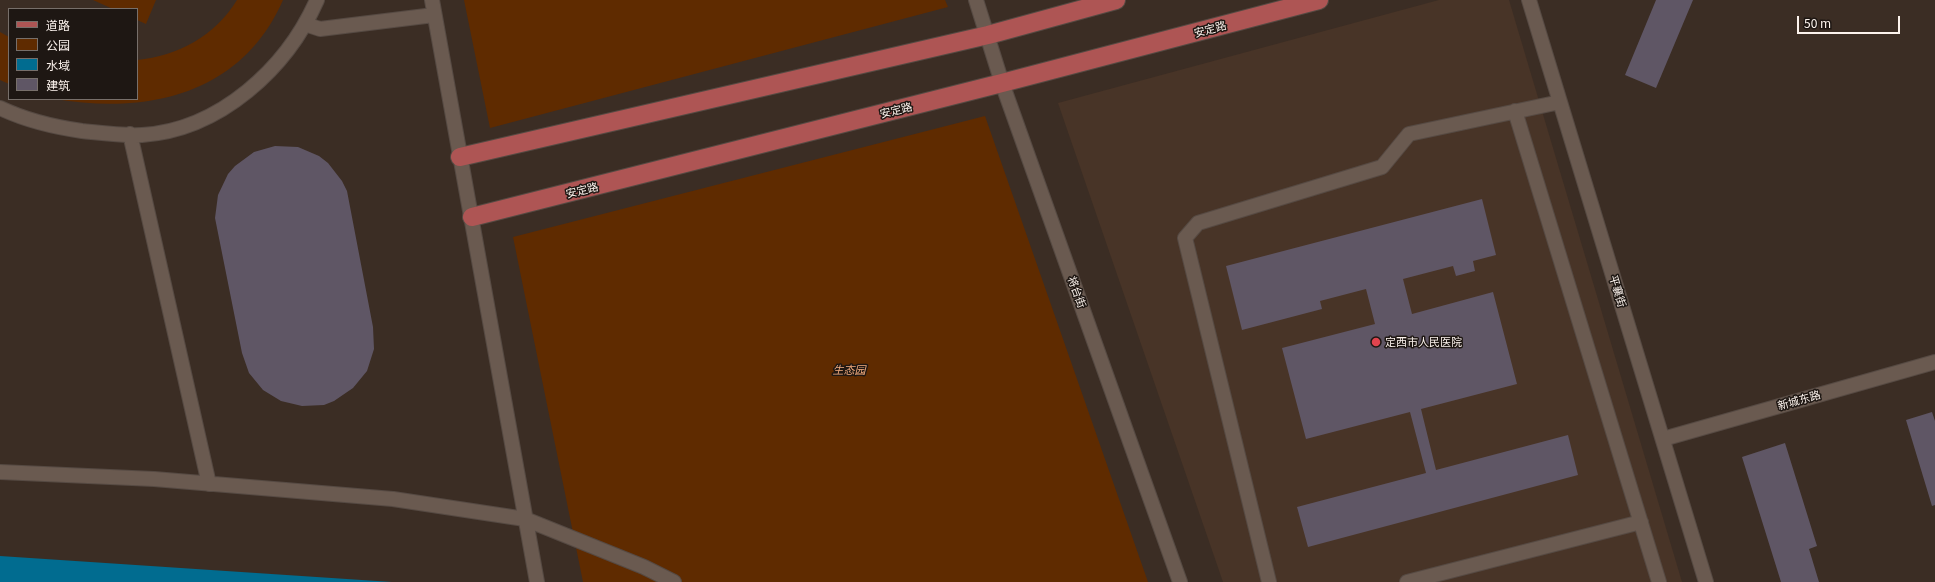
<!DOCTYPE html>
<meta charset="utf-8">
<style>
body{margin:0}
#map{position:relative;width:1935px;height:582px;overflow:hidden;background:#3b2d24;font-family:Georgia,"Noto Sans SC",serif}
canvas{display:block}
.legend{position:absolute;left:8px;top:8px;width:130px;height:92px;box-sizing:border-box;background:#1e1713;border:1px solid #776f6a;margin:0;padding:5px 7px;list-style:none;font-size:12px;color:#fcf3ed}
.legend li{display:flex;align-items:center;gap:8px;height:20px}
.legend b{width:20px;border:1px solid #776f6a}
.scale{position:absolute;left:1797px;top:16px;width:103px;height:18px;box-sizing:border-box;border:2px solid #fcf3ed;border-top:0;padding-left:5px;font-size:12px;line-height:14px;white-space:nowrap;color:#fcf3ed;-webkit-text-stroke:3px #1e1713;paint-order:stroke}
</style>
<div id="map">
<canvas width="1935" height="582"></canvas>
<ul class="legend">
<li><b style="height:5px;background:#ae5554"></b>道路</li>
<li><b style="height:11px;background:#5f2b00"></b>公园</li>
<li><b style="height:11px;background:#016c90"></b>水域</li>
<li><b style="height:11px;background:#5f5665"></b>建筑</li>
</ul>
<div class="scale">50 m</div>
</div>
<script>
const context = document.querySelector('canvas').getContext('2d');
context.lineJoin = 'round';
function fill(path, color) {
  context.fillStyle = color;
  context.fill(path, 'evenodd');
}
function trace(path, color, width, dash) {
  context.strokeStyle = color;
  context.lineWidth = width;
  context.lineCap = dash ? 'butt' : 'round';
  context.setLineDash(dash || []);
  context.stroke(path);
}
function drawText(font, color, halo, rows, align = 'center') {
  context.font = font + ' Georgia,"Noto Sans SC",serif';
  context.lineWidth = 3;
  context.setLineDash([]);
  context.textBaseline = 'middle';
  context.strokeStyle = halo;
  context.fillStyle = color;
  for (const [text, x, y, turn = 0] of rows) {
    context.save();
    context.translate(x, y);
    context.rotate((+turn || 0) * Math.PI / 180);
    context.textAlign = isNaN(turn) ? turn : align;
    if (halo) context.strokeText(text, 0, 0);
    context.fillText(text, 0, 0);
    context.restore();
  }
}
const built = new Path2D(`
 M1439,0H1509L1682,582H1223L1058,103Z`);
const green = new Path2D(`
 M93,0H156L146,24L137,20V9H113Z
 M237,0H283C242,94 148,115 55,99H137V60C178,56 215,36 237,0Z
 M464,0H945L948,7L490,128Z
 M0,32L9,37V84L0,80Z
 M985,116L1148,582H583L513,237Z`);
const water = new Path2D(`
 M0,556L392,582H0Z`);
const building = new Path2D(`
 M1656,0H1693L1656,88L1625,75Z
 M275,146L298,147L319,156L328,163L342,181L347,191L373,327L374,349L367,371L353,388L334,401L324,405L302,406L281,401L263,390L249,373L242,353L215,218L218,195L228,174L235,166L254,152Z
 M1482,199L1496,255L1473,261L1475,271L1456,276L1453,266L1403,279L1412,314L1493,292L1517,384L1421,409L1436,470L1568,435L1578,475L1308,547L1297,507L1426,473L1410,412L1306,439L1282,348L1375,324L1366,289L1320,301L1322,309L1242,330L1226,266Z
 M1932,412L1935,421V505L1932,506L1906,420Z
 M1785,443L1817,546L1809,549L1819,582H1781L1742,457Z`);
const minor = new Path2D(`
 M432,0L537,582
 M976,0L1002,83L1180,582
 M1529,0L1706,582
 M305,24L320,29L434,15
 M0,108C25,120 54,127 82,131C101,133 122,136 142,135C220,130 287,68 317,0
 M1515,111L1659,582
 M130,134L209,484
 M1663,439L1935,362
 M0,472L154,479L393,499L525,519L644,567L674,582
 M1269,582L1185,238L1198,223L1382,167L1409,134L1560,102
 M1407,582L1641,522`);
const major = new Path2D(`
 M460,157L988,35L1116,0
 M472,217L1002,83L1319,0`);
const markers = [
 [1376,342,5,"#e0444e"]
];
const streetNames = [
 ["安定路",1210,29,-15],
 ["安定路",896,110,-14],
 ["安定路",582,190,-14],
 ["平襄街",1618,291,73],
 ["将台街",1077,292,70],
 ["新城东路",1799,400,-16]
];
const poiNames = [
 ["定西市人民医院",1385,342]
];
const parkNames = [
 ["生态园",849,370]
];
fill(built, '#483427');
fill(green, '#5f2b00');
fill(water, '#016c90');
fill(building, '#5f5665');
trace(minor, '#564a43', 16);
trace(major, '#564a43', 20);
trace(minor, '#6a5a50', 14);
trace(major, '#ae5554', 18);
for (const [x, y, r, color] of markers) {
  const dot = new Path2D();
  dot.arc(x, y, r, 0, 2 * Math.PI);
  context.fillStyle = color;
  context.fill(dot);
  trace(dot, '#1e1713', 1.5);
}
drawText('11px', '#fcf3ed', '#1e1713', streetNames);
drawText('11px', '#fcf3ed', '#1e1713', poiNames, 'left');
drawText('italic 11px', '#f4ad7f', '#1e1713', parkNames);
</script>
